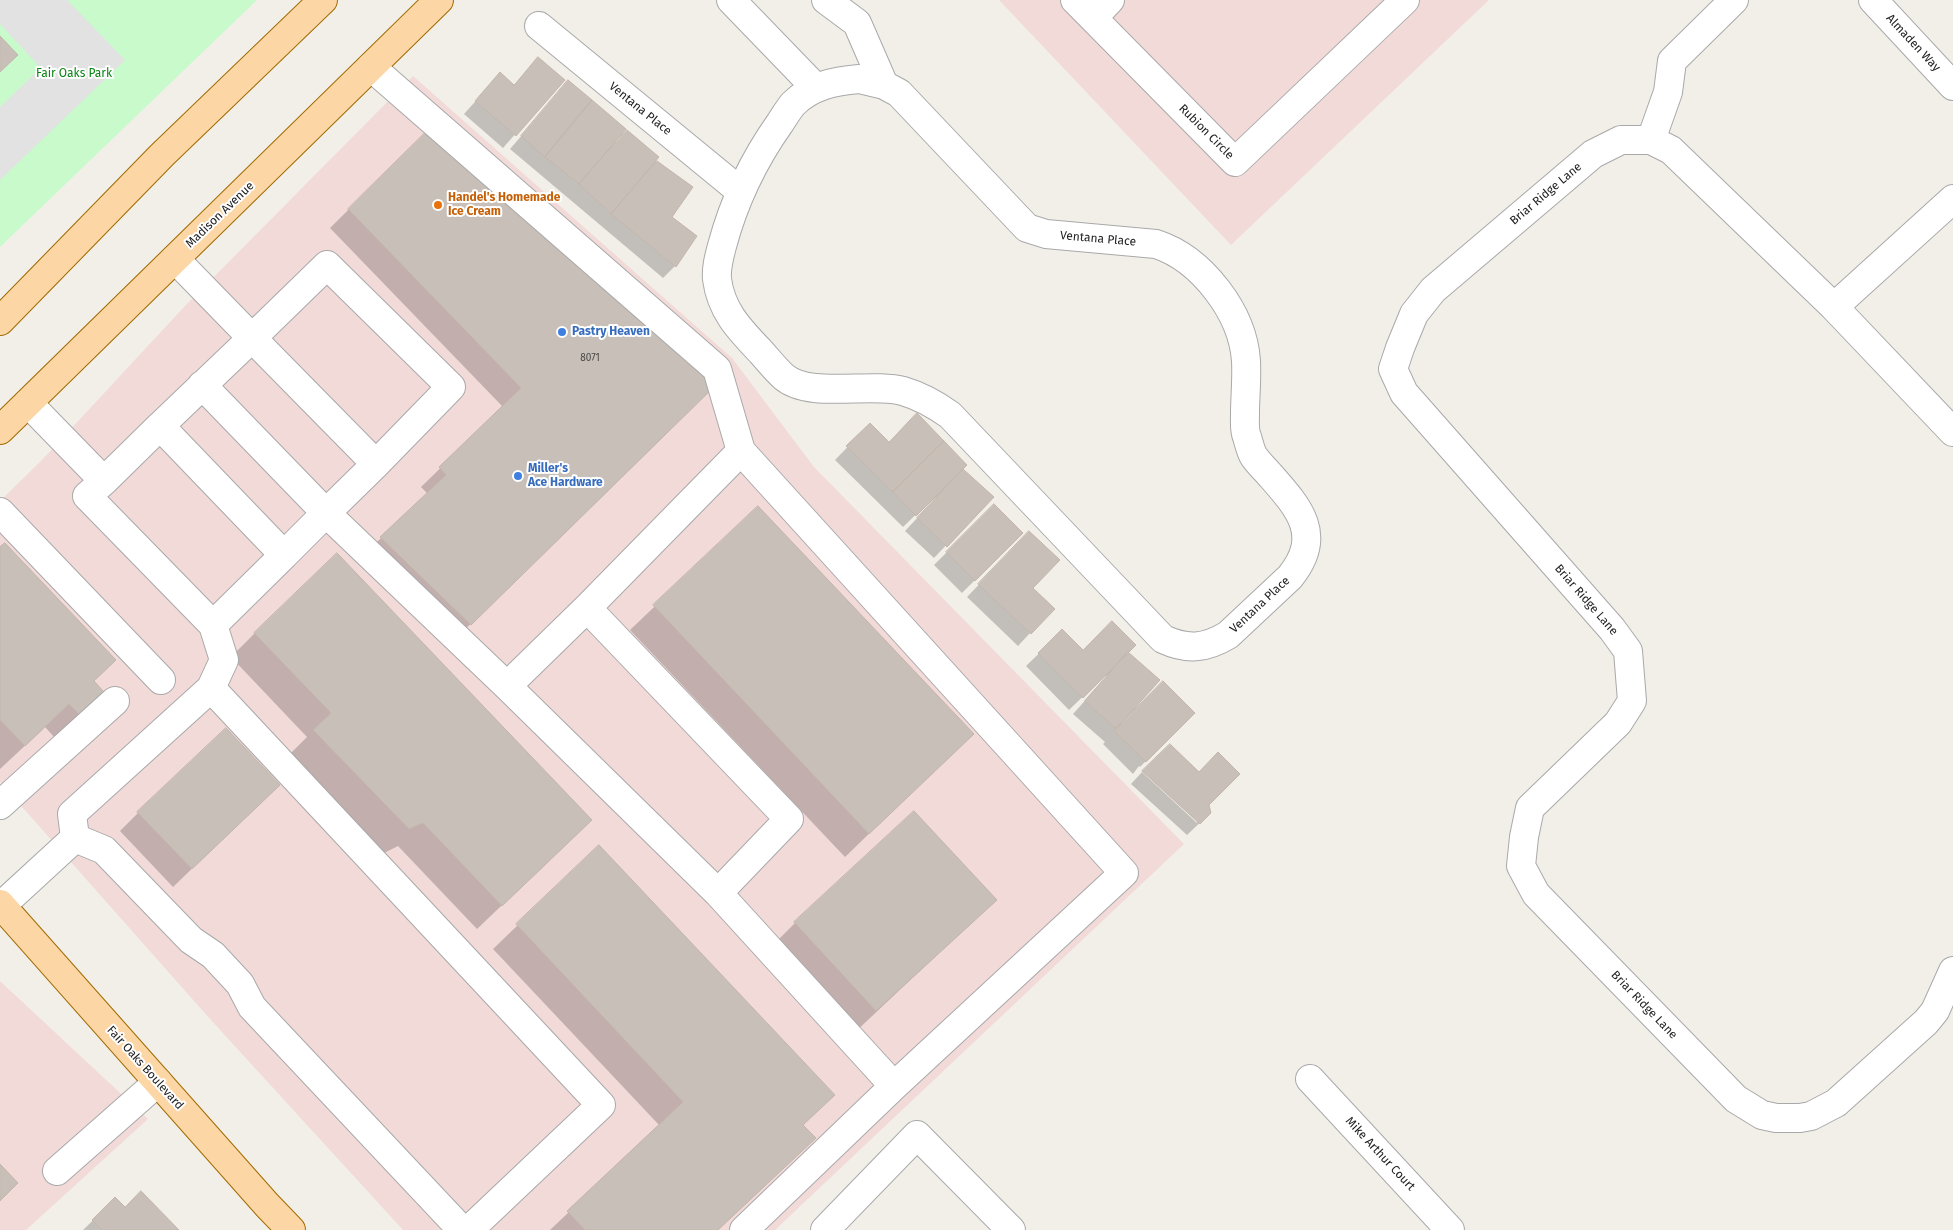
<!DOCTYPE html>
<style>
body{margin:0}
canvas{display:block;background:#f2efe9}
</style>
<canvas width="1953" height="1230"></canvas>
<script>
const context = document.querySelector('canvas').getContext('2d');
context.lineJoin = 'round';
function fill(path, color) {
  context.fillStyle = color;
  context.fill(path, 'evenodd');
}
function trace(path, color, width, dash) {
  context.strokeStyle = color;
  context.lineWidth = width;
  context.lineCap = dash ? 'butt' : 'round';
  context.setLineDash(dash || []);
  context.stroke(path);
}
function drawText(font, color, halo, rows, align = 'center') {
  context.font = font + ' "Fira Sans",sans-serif';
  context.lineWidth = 4;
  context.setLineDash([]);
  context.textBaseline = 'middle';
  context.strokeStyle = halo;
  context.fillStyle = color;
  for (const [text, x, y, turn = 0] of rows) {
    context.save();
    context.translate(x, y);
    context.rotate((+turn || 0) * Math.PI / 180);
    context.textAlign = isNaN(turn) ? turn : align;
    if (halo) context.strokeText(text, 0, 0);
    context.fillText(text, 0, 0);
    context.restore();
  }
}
const commercial = new Path2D(`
 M999,0H1489L1231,245Z
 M413,76L732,358L814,467L1184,844L775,1230H403L210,1019L0,782V501L41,461L184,307Z
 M0,981L148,1119L26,1230H0Z`);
const park = new Path2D(`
 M0,0H257L0,247Z`);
const parking = new Path2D(`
 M0,0H67L125,60L0,180V107L41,68L0,24Z`);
const shadow = new Path2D(`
 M538,59L563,80L503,148L464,114L500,74L513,86Z
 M568,82L613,146L627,132L654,161L692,187L670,217L675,266L663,278L510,149Z
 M427,132L695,405L451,643L362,556L428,494L421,487L503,407L330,228Z
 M870,424L889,444L961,469L992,497L934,558L905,531L936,498L935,496L903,527L835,460Z
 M994,505L1022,533L962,593L934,565Z
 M758,508L972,734L845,857L630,630Z
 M1017,545L1031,588L1030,633L1018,646L967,597Z
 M0,549L93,682L102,692L55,738L45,727L0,769Z
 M1062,631L1083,652L1127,653L1121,723L1122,724L1193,713L1140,767L1139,766L1133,774L1103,744L1105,742L1073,714L1107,676L1105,675L1069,710L1026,666Z
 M255,633L566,844L477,929L398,846L384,853L290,754L307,737L231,657Z
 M1142,772L1197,823L1199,773L1210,813L1187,835L1131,784Z
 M260,803L173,887L120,831L138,813Z
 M599,847L802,1126L718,1230H550L660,1126L493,949Z
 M995,900L852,1035L771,947L795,923Z
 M115,1199L125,1209L177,1230H83Z`);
const building = new Path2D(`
 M0,36L18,55L0,72Z
 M538,57L565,80L516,136L475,101L500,72L514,85Z
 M568,80L592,100L545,157L521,136Z
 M592,100L626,129L579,184L545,157Z
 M627,130L659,157L611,214L579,184Z
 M427,131L662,330L715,386L471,625L380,537L446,475L439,467L521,388L348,209Z
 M657,161L693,187L672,217L697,236L676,267L611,214Z
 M917,413L944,441L893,492L846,446L870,423L889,442Z
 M944,441L967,465L916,516L893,492Z
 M963,469L994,497L947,547L917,518Z
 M994,504L1023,533L975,581L946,552Z
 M758,506L974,734L869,834L653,605Z
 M1029,531L1060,560L1033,588L1055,609L1031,634L978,584Z
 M5,543L116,660L94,681L104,692L80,715L69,704L25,746L0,720V547Z
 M337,553L592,820L502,906L423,823L409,829L313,730L331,713L254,633Z
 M1112,621L1136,645L1083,698L1038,653L1062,629L1083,650Z
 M1128,652L1160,680L1116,729L1085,701Z
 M1163,681L1195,713L1146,762L1114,731Z
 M226,728L280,785L192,869L137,812Z
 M1170,744L1199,772L1218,752L1240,774L1209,805L1211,813L1200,824L1142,771Z
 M914,811L997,900L876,1011L794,922Z
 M599,845L835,1095L803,1125L816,1138L718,1230H585L567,1211L683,1102L516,924Z
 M0,1164L18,1183L0,1201Z
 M141,1191L179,1230H102L92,1220L115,1197L125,1207Z`);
const minor = new Path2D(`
 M731,0L816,88
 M826,0L857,23L884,85
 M1075,0L1235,162L1405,0
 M1873,0L1953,86
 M1093,18L1110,0
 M539,26L740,191
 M371,67L717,369L741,451
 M859,79L884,85L899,93L1027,228L1046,234L1156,244C1202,259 1243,313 1246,361C1247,379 1245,397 1245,414C1245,422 1244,430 1247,437C1249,443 1250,449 1253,455C1257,462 1265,469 1270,475C1299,508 1324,535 1290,577L1228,635C1205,649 1187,650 1163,639L950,415C936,405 920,396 903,391C870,382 810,399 784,377C776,370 769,361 761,352C740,330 721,311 717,279C716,268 719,257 722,246C734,201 753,161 780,123C784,117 788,110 793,104C811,86 834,81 859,79Z
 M1651,140L1668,92L1672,61L1734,0
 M1834,307L1953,199
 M202,385L326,513L284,555
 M28,403L104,481L160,426L284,555L213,625L87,496L104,481
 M160,426L252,338L376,464L451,387L327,265L252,338L175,259
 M1953,432L1834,307L1671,150L1651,140H1621L1593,154L1433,290L1414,314L1400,348L1393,369L1404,393L1612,629L1628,651L1632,701L1618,723L1530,808L1524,837L1521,866L1536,894L1736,1099L1762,1115L1776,1118H1800L1811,1116L1836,1103L1926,1022L1935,1011L1953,971
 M376,464L326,513L507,686L718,893L789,819L587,608L741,451L1124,873L894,1086L744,1230
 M0,512L161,680
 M507,686L587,608
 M211,688L601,1105L469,1230
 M0,805L115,701
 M75,838L104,850L191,940L213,955L240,984L252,1007L462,1230
 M75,838L72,814L211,688L224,660L213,625
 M718,893L894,1086
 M0,907L75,838
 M1310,1079L1450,1230
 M57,1171L158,1082
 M825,1230L917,1135L1011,1230`);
const major = new Path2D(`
 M0,321L162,155L323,0
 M0,430L439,0
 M0,904L267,1205L291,1230`);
const markers = [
 [438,205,5,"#e8710a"],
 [562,332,5,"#3f7fe0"],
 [518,476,5,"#3f7fe0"]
];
const numberNames = [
 ["8071",590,358]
];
const streetNames = [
 ["Almaden Way",1913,43,47],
 ["Ventana Place",640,109,39],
 ["Rubion Circle",1206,132,45],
 ["Briar Ridge Lane",1546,194,-40],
 ["Madison Avenue",220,215,-44],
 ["Ventana Place",1098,239,5],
 ["Briar Ridge Lane",1586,600,49],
 ["Ventana Place",1260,605,-43],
 ["Briar Ridge Lane",1644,1005,46],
 ["Fair Oaks Boulevard",145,1068,48],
 ["Mike Arthur Court",1380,1154,47]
];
const parkNames = [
 ["Fair Oaks Park",74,74]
];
const foodNames = [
 ["Handel's Homemade",448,198],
 ["Ice Cream",448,212]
];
const shopNames = [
 ["Pastry Heaven",572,332],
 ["Miller's",528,469],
 ["Ace Hardware",528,483]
];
fill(commercial, '#f2dad9');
fill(park, '#c8facc');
fill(parking, '#e2e2e2');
fill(shadow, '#0003');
fill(building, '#c7bfb8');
trace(building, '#c4b6ab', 1);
trace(minor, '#a9a9a9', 30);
trace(major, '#a06b00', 30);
trace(minor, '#fff', 28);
trace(major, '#fcd6a4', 28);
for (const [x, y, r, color] of markers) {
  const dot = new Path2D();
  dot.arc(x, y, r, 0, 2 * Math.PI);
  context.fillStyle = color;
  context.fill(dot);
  trace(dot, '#fff', 2);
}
drawText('10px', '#4b4948', null, numberNames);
drawText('12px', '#222', '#fff', streetNames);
drawText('12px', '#0c8416', '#fff', parkNames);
drawText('bold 12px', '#c56008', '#fff', foodNames, 'left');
drawText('bold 12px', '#366cbe', '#fff', shopNames, 'left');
</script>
